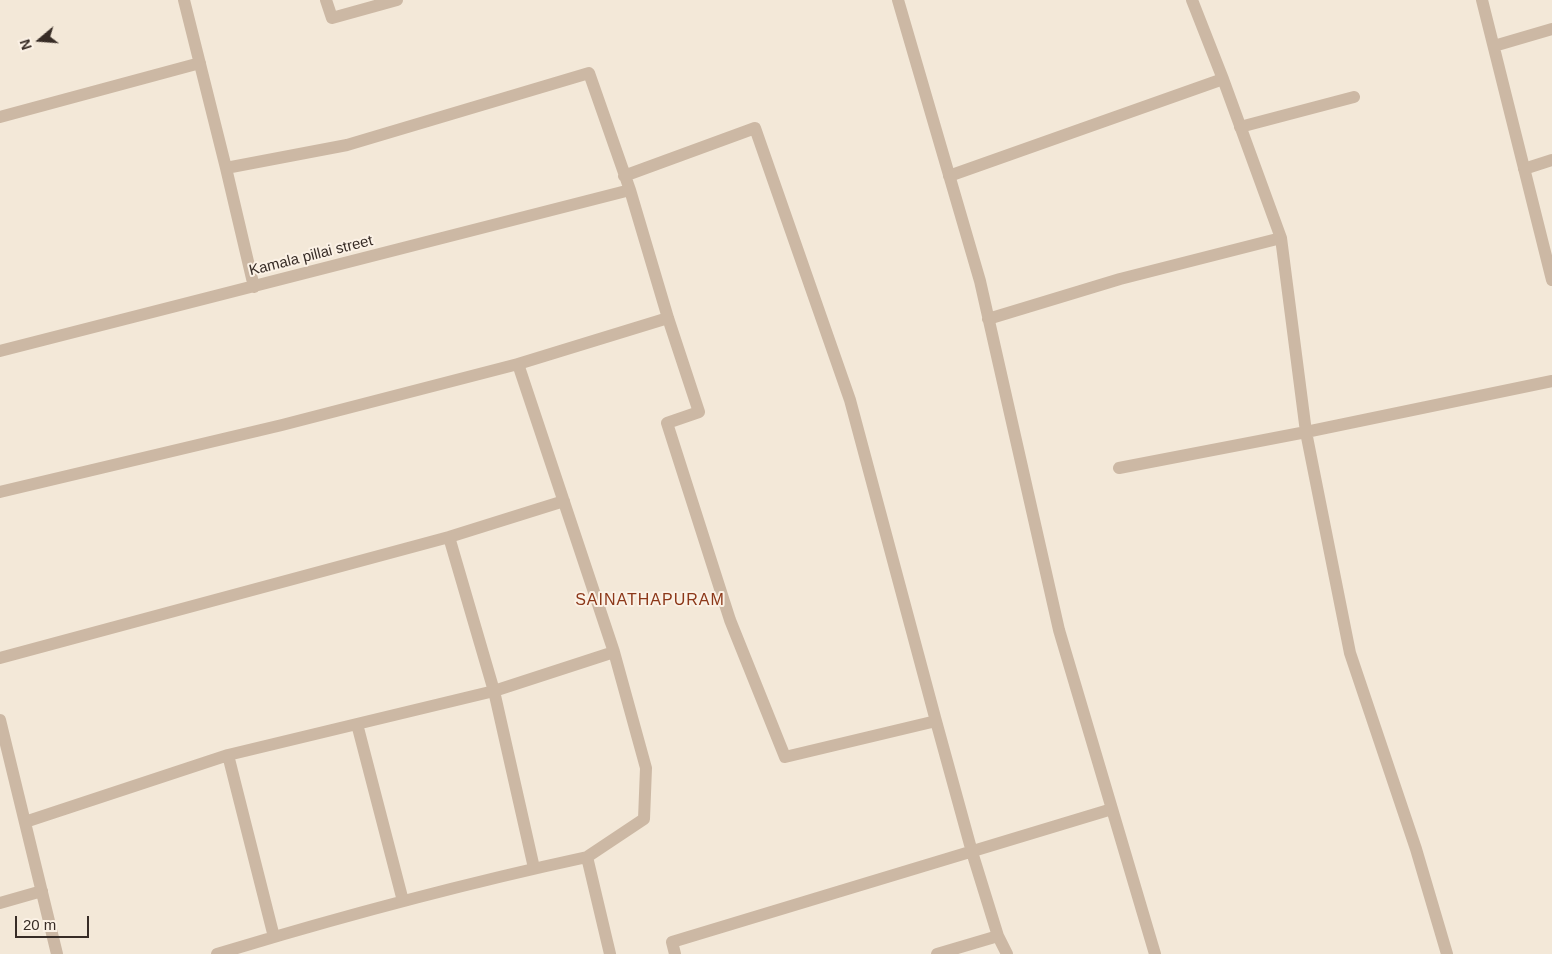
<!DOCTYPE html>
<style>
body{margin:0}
#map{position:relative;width:1552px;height:954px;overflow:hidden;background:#f3e8d8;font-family:Helvetica,sans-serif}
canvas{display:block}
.north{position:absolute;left:15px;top:15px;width:50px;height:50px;-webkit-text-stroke:4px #fbf1e5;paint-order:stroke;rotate:252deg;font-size:14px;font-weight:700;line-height:20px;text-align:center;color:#372c26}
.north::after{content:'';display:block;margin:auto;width:18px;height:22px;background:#372c26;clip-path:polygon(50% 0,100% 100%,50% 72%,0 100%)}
.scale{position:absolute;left:15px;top:916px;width:74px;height:22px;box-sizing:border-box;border:2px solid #372c26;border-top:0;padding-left:6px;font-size:15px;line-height:18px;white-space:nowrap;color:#372c26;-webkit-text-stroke:4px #fbf1e5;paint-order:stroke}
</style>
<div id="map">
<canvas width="1552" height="954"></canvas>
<div class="north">N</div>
<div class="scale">20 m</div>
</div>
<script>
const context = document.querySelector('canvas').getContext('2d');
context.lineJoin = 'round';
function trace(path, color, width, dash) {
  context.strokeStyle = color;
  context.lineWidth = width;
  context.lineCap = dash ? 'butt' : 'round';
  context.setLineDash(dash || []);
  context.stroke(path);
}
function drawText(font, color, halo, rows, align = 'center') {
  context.font = font + ' Helvetica,sans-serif';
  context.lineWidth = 4;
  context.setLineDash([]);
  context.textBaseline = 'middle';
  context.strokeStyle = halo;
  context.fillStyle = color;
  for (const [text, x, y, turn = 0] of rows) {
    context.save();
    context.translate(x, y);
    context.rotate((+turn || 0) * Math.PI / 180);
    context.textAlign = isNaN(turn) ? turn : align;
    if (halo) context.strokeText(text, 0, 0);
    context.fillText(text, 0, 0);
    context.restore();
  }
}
const minor = new Path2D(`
 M184,0L226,168L254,287
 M326,0L332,18L397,0
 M898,0L980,281L1059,630L1155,954
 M1192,0L1223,79L1281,238L1306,432L1350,653L1416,849L1447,954
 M1482,0L1552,280
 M1494,46L1552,29
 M0,117L200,63
 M1240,127L1354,97
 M226,168L347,145L589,73L630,190L668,318L699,412L667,423L730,620L785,757L936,721
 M1524,169L1552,160
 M624,176L755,128L850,400L936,721L972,852L998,936L1007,954
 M949,176L1223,79
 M988,319L1120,279L1281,238
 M0,351L630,190
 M1119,468L1306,432L1552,381
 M0,492L282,425L518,364L668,318
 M449,537L494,691L534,868
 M0,658L449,537L564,501
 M0,720L57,954
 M357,724L403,901
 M228,755L274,937
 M25,822L228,755L494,691L614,652L518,364
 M587,857L644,819L646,768L614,652
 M0,903L42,891
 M217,954C339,917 462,884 587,857L610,954
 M675,954L672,942L1112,809
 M937,954L998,936`);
const streetNames = [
 ["Kamala pillai street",311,256,-14]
];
const neighbourhoodNames = [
 ["SAINATHAPURAM",650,601]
];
trace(minor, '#ccb8a4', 12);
drawText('15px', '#372c26', '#fbf1e5', streetNames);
context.letterSpacing = '1px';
drawText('16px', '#8c3819', '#fbf1e5', neighbourhoodNames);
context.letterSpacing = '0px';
</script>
